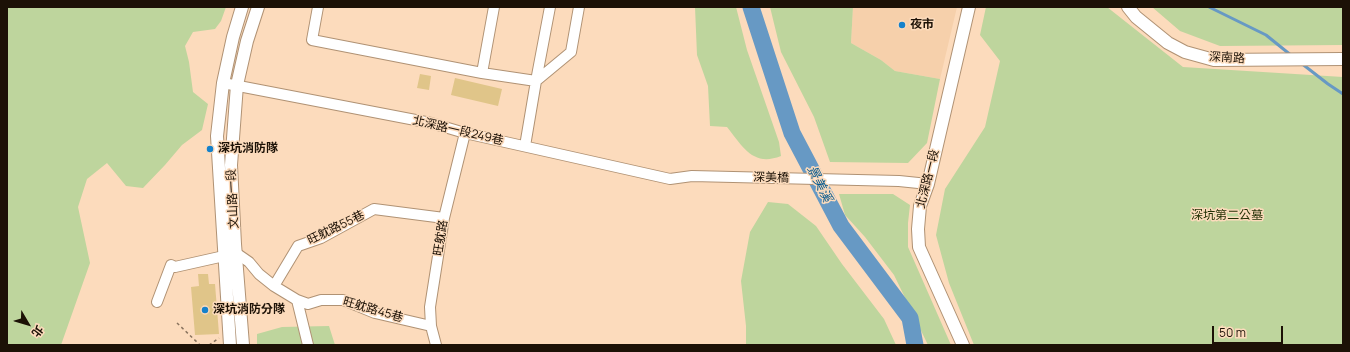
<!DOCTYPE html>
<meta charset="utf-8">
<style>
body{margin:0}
#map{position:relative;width:1350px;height:352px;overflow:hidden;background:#fcdbbc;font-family:Manrope,"Noto Sans TC",sans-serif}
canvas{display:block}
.frame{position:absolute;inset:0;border:8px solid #1c1106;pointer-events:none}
.north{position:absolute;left:8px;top:304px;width:40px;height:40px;-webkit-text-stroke:3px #fcdbbc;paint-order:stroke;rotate:128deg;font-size:11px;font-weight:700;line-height:16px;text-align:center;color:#1c1106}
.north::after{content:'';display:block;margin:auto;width:14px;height:18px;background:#1c1106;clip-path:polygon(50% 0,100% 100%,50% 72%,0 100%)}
.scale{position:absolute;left:1212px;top:326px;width:71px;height:18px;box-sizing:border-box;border:2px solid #1c1106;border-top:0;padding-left:5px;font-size:12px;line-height:14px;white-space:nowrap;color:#1c1106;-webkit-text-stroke:3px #fcdbbc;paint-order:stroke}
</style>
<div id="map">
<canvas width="1350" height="352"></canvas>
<div class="frame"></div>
<div class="north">北</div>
<div class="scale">50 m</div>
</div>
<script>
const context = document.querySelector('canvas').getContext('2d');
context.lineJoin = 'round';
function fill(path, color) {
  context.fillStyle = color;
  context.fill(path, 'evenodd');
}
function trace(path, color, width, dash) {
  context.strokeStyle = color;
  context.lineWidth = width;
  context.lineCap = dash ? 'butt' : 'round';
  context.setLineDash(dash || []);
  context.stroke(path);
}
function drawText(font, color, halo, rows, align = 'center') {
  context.font = font + ' Manrope,"Noto Sans TC",sans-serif';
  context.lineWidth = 3;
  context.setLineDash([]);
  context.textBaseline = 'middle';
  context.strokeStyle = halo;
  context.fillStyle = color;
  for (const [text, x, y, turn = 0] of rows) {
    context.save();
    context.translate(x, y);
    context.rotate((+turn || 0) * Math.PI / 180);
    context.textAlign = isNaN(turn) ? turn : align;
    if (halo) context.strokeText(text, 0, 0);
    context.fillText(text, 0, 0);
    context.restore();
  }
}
const built = new Path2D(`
 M853,7H957L940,79L895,71L881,60L851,43Z`);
const green = new Path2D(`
 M7,7H226L221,21L215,29L193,32L185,46L189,62L193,92L208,104L202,130L182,145L165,165L143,188L126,186L107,163L87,179L78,207L90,263L61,345H7Z
 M695,7H736L747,50L779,142L781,156C753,167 743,147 727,127L710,126L708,86L697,55Z
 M770,7H853L851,43L881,60L895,71L940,79L927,143L908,163L830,162L814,117L781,52Z
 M986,7H1107L1183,67L1343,77V345H974L949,283L936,235L945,189L985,127L1000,61L980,35Z
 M1152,7H1343V45L1220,46L1180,31Z
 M839,194H893L910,205L908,223V247L951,345H928L894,275L865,237L845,215Z
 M768,202L788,204L816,226L842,264L884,319L896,345H746V326L741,281L750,232Z
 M329,326L335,345H257V334L282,327Z`);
const stream = new Path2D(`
 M1209,7L1266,35L1292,56
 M1301,63L1328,84L1343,94`);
const river = new Path2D(`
 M751,7L792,133L841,226L910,318L915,345`);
const building = new Path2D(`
 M420,74L431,76L429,90L417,88Z
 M455,78L502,89L498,106L451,95Z
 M198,274H208L209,284H215L219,334L195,335L191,287L199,286Z`);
const path = new Path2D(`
 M177,323L200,345
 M209,345L219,338`);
const minor = new Path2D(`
 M318,7L312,40L482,73L536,81L525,146
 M482,73L494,7
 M536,81L571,52L579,7
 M536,81L550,7
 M223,83L431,123L465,133L670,179L692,176L899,181L928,184
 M236,253L249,262L259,274L274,286L297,300L308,304L321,300H343L375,313L431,326
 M274,286L298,246L321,238L374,209L444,218
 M297,300L308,345
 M157,302L171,265L175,267L224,256
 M436,345L431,326L430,307L444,218L465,133`);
const major = new Path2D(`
 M1128,7L1136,17L1168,43L1185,52L1214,60L1343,59
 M230,345L217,136L223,83L233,37L242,7
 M243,345L235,244L231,165L237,85L247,41L258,7
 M963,345L919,247L918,229L920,206L928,184L969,7`);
const markers = [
 [902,25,4,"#1481cb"],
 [210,149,4,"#1481cb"],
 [205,310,4,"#1481cb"]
];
const poiNames = [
 ["夜市",910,25],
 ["深坑消防隊",218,149],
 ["深坑消防分隊",213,310]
];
const streetNames = [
 ["深南路",1227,58,3],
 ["北深路一段249巷",458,131,13],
 ["深美橋",771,178,1],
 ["北深路一段",928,179,-76],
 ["文山路一段",233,199,-93],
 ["旺躭路55巷",336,228,-26],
 ["旺躭路",441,238,-81],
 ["旺躭路45巷",373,310,16]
];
const parkNames = [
 ["深坑第二公墓",1227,216]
];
const waterNames = [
 ["景美溪",819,184,63]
];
fill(built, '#f6d0ab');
fill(green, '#bed59d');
trace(stream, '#6799c4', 3);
trace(river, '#6799c4', 17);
fill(building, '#e0c589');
trace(minor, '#b09274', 12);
trace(major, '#b09274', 14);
trace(path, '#89735e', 1.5, [3, 3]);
trace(minor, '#fff', 10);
trace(major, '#fff', 12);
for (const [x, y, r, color] of markers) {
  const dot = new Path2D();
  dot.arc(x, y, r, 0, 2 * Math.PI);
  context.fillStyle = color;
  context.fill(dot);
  trace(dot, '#fcdbbc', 1.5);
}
drawText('bold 12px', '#1c1106', '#fcdbbc', poiNames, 'left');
drawText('12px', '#1c1106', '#fcdbbc', streetNames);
drawText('12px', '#243206', '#fcdbbc', parkNames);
drawText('italic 13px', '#03588f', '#fcdbbc', waterNames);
</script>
